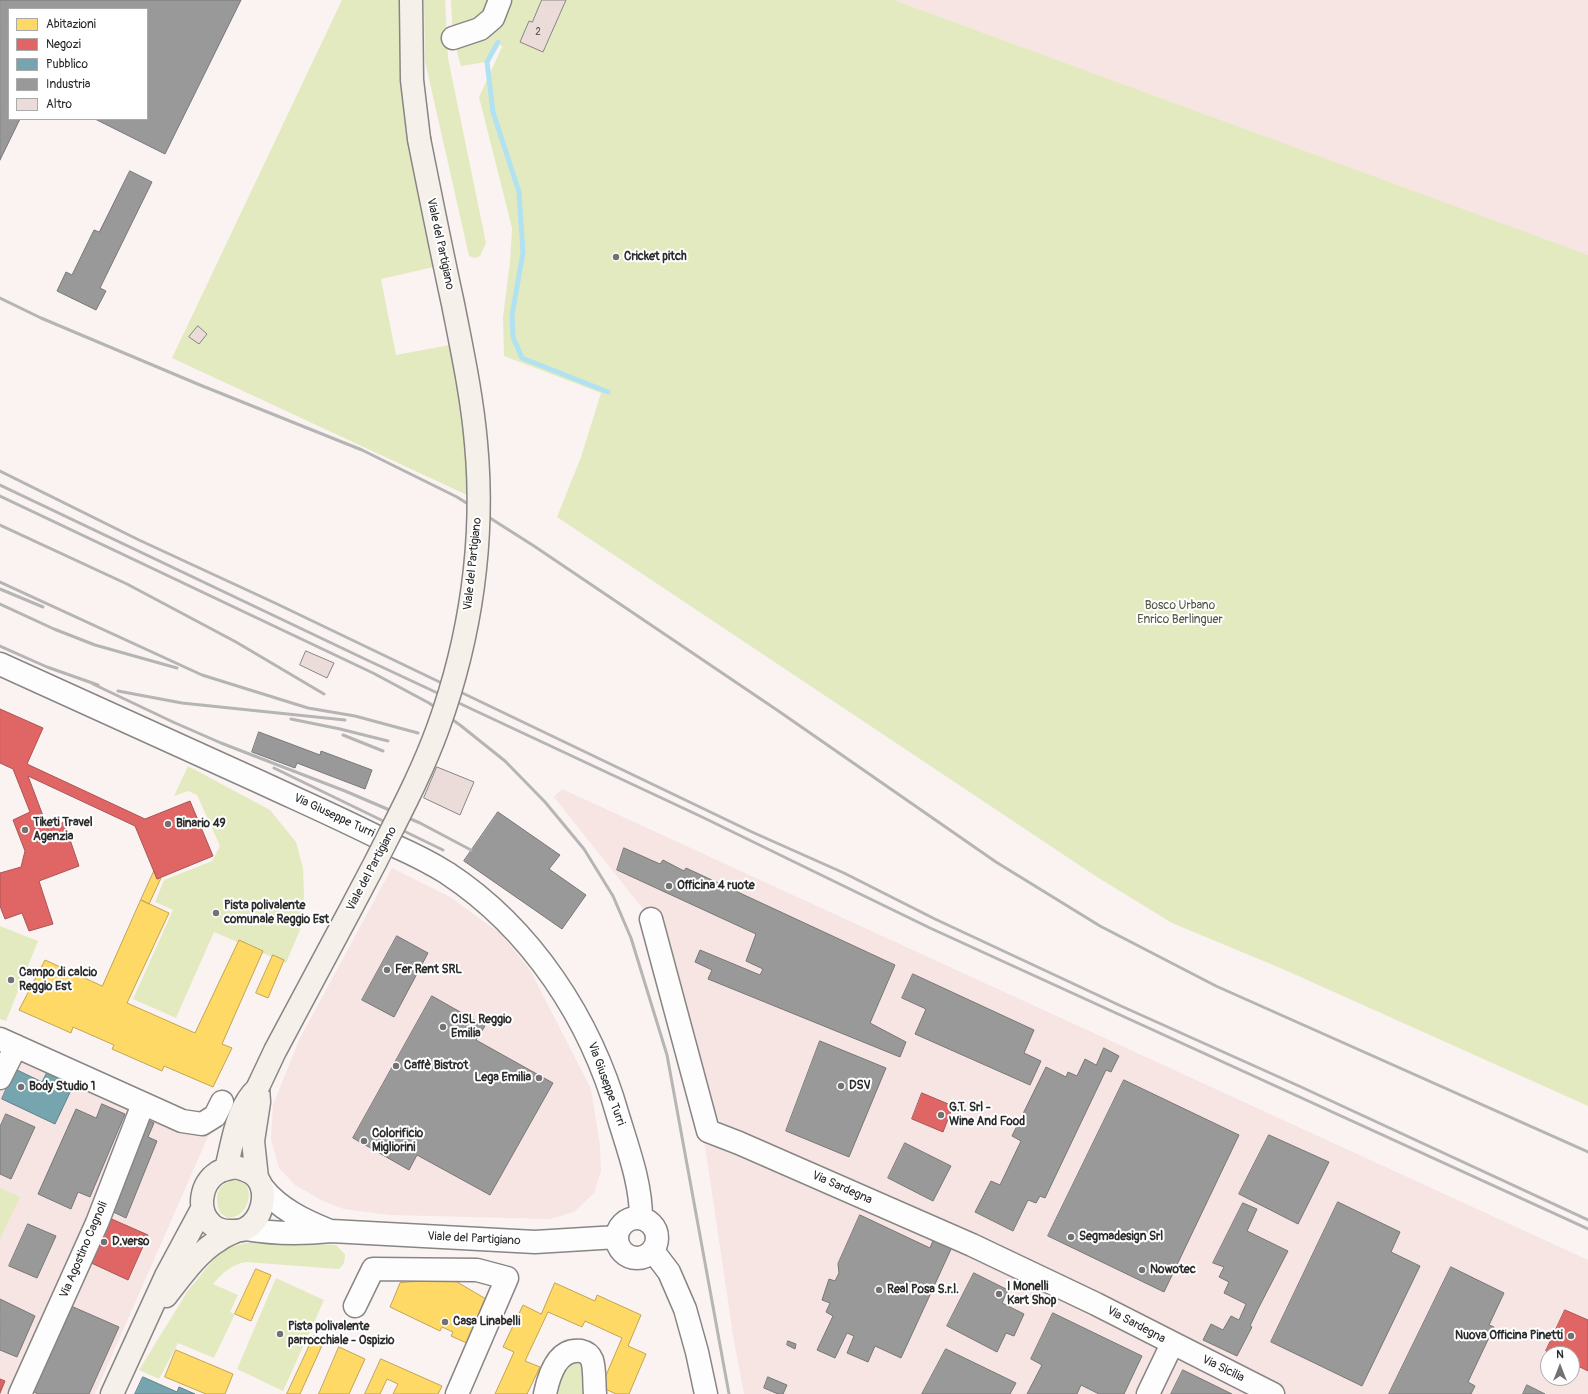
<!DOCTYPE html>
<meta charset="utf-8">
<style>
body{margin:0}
#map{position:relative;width:1588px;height:1394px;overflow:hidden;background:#faf3f2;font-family:Pangolin,sans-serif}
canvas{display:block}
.legend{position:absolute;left:8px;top:8px;width:140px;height:112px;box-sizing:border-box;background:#fff;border:1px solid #aaa;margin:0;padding:5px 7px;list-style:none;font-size:12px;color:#2b2b2b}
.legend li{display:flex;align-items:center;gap:8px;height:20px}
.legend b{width:20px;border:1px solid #aaa}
.north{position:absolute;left:1540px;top:1346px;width:40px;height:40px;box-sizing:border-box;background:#fff;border:1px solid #aaa;border-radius:50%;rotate:0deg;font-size:11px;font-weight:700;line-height:16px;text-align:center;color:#2b2b2b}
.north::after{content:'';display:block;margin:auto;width:14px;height:18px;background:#737171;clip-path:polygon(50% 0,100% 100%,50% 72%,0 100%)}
</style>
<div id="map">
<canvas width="1588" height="1394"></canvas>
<ul class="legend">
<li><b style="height:11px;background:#ffd966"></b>Abitazioni</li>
<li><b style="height:11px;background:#e06666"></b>Negozi</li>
<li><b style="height:11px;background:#76a5af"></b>Pubblico</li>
<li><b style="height:11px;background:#999"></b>Industria</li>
<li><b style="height:11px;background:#ebdcda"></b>Altro</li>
</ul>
<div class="north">N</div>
</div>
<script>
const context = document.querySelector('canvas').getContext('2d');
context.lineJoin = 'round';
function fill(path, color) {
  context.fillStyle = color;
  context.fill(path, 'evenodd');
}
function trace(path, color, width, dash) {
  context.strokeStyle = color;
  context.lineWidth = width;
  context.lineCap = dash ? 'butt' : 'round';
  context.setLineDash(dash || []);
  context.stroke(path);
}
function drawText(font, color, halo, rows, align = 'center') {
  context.font = font + ' Pangolin,sans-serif';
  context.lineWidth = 4;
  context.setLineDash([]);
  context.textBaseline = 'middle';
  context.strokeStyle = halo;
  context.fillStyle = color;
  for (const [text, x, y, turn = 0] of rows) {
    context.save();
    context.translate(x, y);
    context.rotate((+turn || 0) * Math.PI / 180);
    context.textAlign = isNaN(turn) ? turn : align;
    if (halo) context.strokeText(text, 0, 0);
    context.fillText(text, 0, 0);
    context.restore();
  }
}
const built = new Path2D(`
 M894,0H1588V255L1570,249Z
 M562,789L1588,1260V1394H744L733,1335L704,1139L846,1200L718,1120L651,919L554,797ZM1548,1354H1572V1378H1548Z
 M392,868L450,897L501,934L530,970L591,1089L600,1146L601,1171L594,1193L574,1212L550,1219L390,1215L344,1209L325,1202L295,1185L279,1168L271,1139L273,1105L300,1038Z
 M0,1038L210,1132L95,1394H0Z`);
const green = new Path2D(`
 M342,0H405L438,266L381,279L396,355L455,344L470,442L467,495L172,358Z
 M424,0H445L448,58L486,243L480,256L475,258L469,256L425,61Z
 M451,0H894L1588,255V1106L1285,970L1172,923L1097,877L557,517L581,457L601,393L504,356L503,317L510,262L512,228L479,97L502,47L504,48L498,43L486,62L461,66L453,38Z
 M188,766L270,810L296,842L303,868L304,894L302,925L286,963L214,932L176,1018L133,999L173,910L155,902L164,880L212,861L220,846L197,795L188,791L174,796Z
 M0,926L38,941L6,1021L0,1019Z
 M235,1180C238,1181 242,1181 244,1183C252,1189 249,1206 242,1212C238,1216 233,1217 228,1218L220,1213C214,1197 216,1184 235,1180Z
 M0,1188L20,1197L0,1239Z
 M259,1240L336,1245L345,1254C345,1261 344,1265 339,1269L246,1262C230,1265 223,1273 213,1284L238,1295L230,1312L235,1314L214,1358L178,1343L159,1379L139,1370L187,1292L217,1255L230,1247Z
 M276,1278L324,1300L283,1391L237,1369Z
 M585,1359L589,1394H552L564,1361Z`);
const homes = new Path2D(`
 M154,871L157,879L161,878L149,904L141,900Z
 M141,900L169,913L127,1003L195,1033L239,940L263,951L222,1044L232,1048L213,1087L164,1066L162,1071L112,1049L114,1045L73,1027L71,1033L19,1010L45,960L102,986Z
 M273,955L284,960L268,998L256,993Z
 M256,1269L271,1275L251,1321L235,1314Z
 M452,1279L491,1302L471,1345L451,1336L453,1332L442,1327L440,1331L390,1307L400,1283Z
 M555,1283L595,1301L597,1295L641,1315L628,1346L646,1354L629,1394H616L601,1387L622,1338L585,1321L582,1327L548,1312L525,1361L540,1367L527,1394H495L514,1352L503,1347L523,1305L541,1314Z
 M314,1336L324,1341L300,1394H287Z
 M339,1347L365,1359L349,1394H319Z
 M176,1350L233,1374L225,1394H206L165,1377Z
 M381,1359L442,1386L438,1394H393L398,1384L387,1379L380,1394H365Z`);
const shops = new Path2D(`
 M0,709L43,728L27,764L145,819L190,801L213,856L157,879L135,826L28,776L48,829L64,822L79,866L39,881L53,924L29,931L22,913L5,919L0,906V873L21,867L25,851L13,820L30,812L13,769L0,763Z
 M922,1093L953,1106L943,1132L912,1119Z
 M107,1217L148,1235L128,1280L87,1261Z
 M1565,1310L1588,1320V1371L1572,1363V1354H1553L1546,1351Z
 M0,1379L5,1381L0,1393Z`);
const public = new Path2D(`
 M15,1069L42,1082L47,1072L74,1084L55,1124L2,1099Z
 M143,1377L177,1392L179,1387L195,1394H135Z`);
const industry = new Path2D(`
 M0,0H241L165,154L95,119H147V9H9V119H20L0,160Z
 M130,171L152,182L100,288L106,291L96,310L57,291L66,272L72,275L94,230L99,232Z
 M259,732L320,755L321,751L372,770L365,789L297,763L295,768L252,752Z
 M498,812L560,855L549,869L586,895L562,929L464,861Z
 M624,848L660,864L663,860L684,871L686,868L895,965L870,1023L906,1042L900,1057L708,979L712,970L695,962L700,950L760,975L763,969L746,961L756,934L617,870Z
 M397,936L428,953L394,1017L362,1000Z
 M913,974L1034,1030L1024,1053L1041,1061L1030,1085L915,1034L926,1009L902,998Z
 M432,996L485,1026L476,1040L553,1083L490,1195L417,1155L409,1170L353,1138Z
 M820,1041L886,1068L849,1157L786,1131Z
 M1104,1048L1119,1056L1111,1072L1106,1070L1045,1198L1040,1196L1036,1203L1028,1200L1013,1231L975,1212L991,1181L1000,1185L1021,1141L1012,1136L1046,1067L1066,1077L1068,1072L1077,1076L1085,1059L1096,1065Z
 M1124,1080L1239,1135L1164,1292L1048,1236Z
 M102,1104L125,1114L90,1197L78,1192L71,1209L38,1194L76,1109L96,1118Z
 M6,1114L35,1127L11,1179L0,1174V1127Z
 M142,1118L154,1123L148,1137L157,1141L126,1218L107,1209Z
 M1269,1135L1329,1162L1298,1224L1239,1194Z
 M905,1143L951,1166L933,1201L888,1178Z
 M1338,1202L1400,1232L1391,1252L1420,1266L1362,1386L1271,1342Z
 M1243,1203L1257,1209L1247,1231L1288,1251L1258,1309L1250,1326L1252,1327L1237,1356L1203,1340L1211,1324L1223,1330L1231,1316L1239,1320L1246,1304L1224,1293L1229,1282L1219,1277L1224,1267L1213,1263Z
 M860,1215L930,1248L934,1238L952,1247L901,1358L875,1346L868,1362L847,1353L854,1336L847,1333L835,1358L817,1350L833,1316L826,1312L830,1303L822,1300L829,1279L835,1281L839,1273L838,1264Z
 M28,1224L56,1236L37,1278L9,1266Z
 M1451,1267L1504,1293L1489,1325L1494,1327L1468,1382L1475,1386L1471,1394H1389Z
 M974,1273L1008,1290L1002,1303L1024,1314L1014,1336L1006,1333L997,1352L947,1326Z
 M0,1299L35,1316L17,1357L0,1350Z
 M71,1306L119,1327L89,1394H38L34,1392Z
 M1053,1313L1142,1356L1124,1394H1099L1081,1385L1077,1394H1027L1042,1365L1031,1359Z
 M788,1341L796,1344L795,1349L787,1345Z
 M946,1349L1016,1383L1010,1394H922Z
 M1183,1370L1232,1394H1171Z
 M768,1377L787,1385L783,1394H778L764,1388Z
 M1527,1385L1545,1394H1523Z`);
const stream = new Path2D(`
 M498,42L487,62L493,112L519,192L523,253L512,315L513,337L522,358L608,392`);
const building = new Path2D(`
 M542,0H566L543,52L520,42L529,21L532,22Z
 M198,326L207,334L199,344L189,337Z
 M306,651L334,663L327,678L300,665Z
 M437,767L474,782L460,815L424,798Z`);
const minor = new Path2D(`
 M453,38L480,29L493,18L500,0
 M0,664C87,703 173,743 260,782C305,803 351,823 395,846C413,854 431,863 447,873C532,929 591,1020 618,1116C628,1149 641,1183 641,1218
 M651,919L708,1131L739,1143L972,1245L1096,1304L1273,1394
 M0,1039L182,1121L202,1124L215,1116L222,1102
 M0,1078L16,1046
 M262,1187C279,1209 305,1221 330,1231
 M617 1238a20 20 0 1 1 40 0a20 20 0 1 1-40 0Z
 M245,1229C274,1234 302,1234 331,1231L535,1242L617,1237
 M653,1251L669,1272L685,1309L697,1352L706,1394
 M355,1306L373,1269L477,1270L507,1278L457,1394
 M20,1394L97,1223L143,1104
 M545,1394C549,1375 557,1348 581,1351C586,1352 590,1355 592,1360C595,1368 594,1385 595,1394
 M1148,1394L1172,1344`);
const major = new Path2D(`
 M411,0L412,80L419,139
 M235,1167C243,1169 252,1171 257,1178C269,1193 262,1220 245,1229C241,1231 235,1231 230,1231C222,1231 216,1229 211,1224C196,1210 201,1183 217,1173C223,1169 229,1169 235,1167Z
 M226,1169C233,1142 236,1108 258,1088
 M257,1178L253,1141L259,1102L258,1087
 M166,1296C180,1278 199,1251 219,1240C224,1236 230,1234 236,1231
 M112,1394L166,1276L202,1209`);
const rail = new Path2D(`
 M0,298L41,318L200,385L362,450L457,497L534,546L777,710L996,862L1100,926L1216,986L1588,1152
 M0,471L139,540L275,603L752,832L844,873L935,919L1121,1006L1299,1086L1588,1220
 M0,485L367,660L700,816L930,928L1588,1229
 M0,496L373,673L429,703L460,725L505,761L545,802L584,849L613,896L631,938L667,1055L729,1394
 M0,525L127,584L236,642L324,694
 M0,582L202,675L308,708L355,716L418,733
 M0,589L43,607
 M0,604L54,629L95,645L177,668
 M0,646L47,667L98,685
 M93,684L173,722L221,743L345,791L420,823L471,850
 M118,691L182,703L345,720
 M291,719L340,729L388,741
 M343,735L383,751
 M274,768L443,850`);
const majorBridge = new Path2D(`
 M258,1087L275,1051C308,989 342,926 375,863C397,819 421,775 438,728C471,637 485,539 476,443C472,396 462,350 453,304C441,249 430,194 419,139`);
const markers = [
 [616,257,4,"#737171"],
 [168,824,4,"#737171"],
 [25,830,4,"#737171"],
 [669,886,4,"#737171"],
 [216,913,4,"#737171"],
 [387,970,4,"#737171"],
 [11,980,4,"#737171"],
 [443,1027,4,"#737171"],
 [396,1066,4,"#737171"],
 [539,1078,4,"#737171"],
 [841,1086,4,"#737171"],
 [21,1087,4,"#737171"],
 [941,1115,4,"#737171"],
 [364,1141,4,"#737171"],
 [1071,1237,4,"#737171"],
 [104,1242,4,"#737171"],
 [1142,1270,4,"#737171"],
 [879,1290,4,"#737171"],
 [999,1294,4,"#737171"],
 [445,1322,4,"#737171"],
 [280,1334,4,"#737171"],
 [1571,1336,4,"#737171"]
];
const numberNames = [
 ["2",538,32]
];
const streetNames = [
 ["Viale del Partigiano",440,244,78],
 ["Viale del Partigiano",473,564,-84],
 ["Via Giuseppe Turri",334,816,25],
 ["Viale del Partigiano",372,869,-62],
 ["Via Giuseppe Turri",606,1084,70],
 ["Via Sardegna",842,1188,24],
 ["Viale del Partigiano",474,1239,3],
 ["Via Agostino Cagnoli",84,1250,-67],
 ["Via Sardegna",1136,1325,28],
 ["Via Sicilia",1223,1369,26]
];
const poiNames = [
 ["Cricket pitch",624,257],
 ["Tiketi Travel",33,823],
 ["Agenzia",33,837],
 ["Binario 49",176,824],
 ["Officina 4 ruote",677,886],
 ["Pista polivalente",224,906],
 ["comunale Reggio Est",224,920],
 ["Fer Rent SRL",395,970],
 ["Campo di calcio",19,973],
 ["Reggio Est",19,987],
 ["CISL Reggio",451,1020],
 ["Emilia",451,1034],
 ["Caffè Bistrot",404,1066],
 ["Lega Emilia",531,1078,"right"],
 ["DSV",849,1086],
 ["Body Studio 1",29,1087],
 ["G.T. Srl -",949,1108],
 ["Wine And Food",949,1122],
 ["Colorificio",372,1134],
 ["Migliorini",372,1148],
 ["Segmadesign Srl",1079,1237],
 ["D.verso",112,1242],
 ["Nowotec",1150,1270],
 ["I Monelli",1007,1287],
 ["Kart Shop",1007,1301],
 ["Real Posa S.r.l.",887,1290],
 ["Casa Linabelli",453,1322],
 ["Pista polivalente",288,1327],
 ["parrocchiale - Ospizio",288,1341],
 ["Nuova Officina Pinetti",1563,1336,"right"]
];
const parkNames = [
 ["Bosco Urbano",1180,606],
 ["Enrico Berlinguer",1180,620]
];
fill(built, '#f6e5e2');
fill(green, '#e4eac0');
fill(homes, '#ffd966');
trace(homes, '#bfa554', 1);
fill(shops, '#e06666');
trace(shops, '#aa5454', 1);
fill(public, '#76a5af');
trace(public, '#608087', 1);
fill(industry, '#999');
trace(industry, '#787878', 1);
trace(stream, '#b0e2f2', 5);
fill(building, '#ebdcda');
trace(building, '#888585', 1);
trace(minor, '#888585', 25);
trace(major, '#888585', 25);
trace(minor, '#fefdfd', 22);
trace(major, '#f5f0ea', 22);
trace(rail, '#b6b5b5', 3);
trace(majorBridge, '#888585', 25, []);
trace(majorBridge, '#f5f0ea', 22);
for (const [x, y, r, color] of markers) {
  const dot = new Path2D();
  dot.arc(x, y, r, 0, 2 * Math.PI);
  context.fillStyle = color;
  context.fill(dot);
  trace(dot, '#fff', 1.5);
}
drawText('10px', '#5b5757', null, numberNames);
drawText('12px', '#2b2b2b', '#fff', streetNames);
drawText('bold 12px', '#2b2b2b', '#fff', poiNames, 'left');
drawText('12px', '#555946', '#fff', parkNames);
</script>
